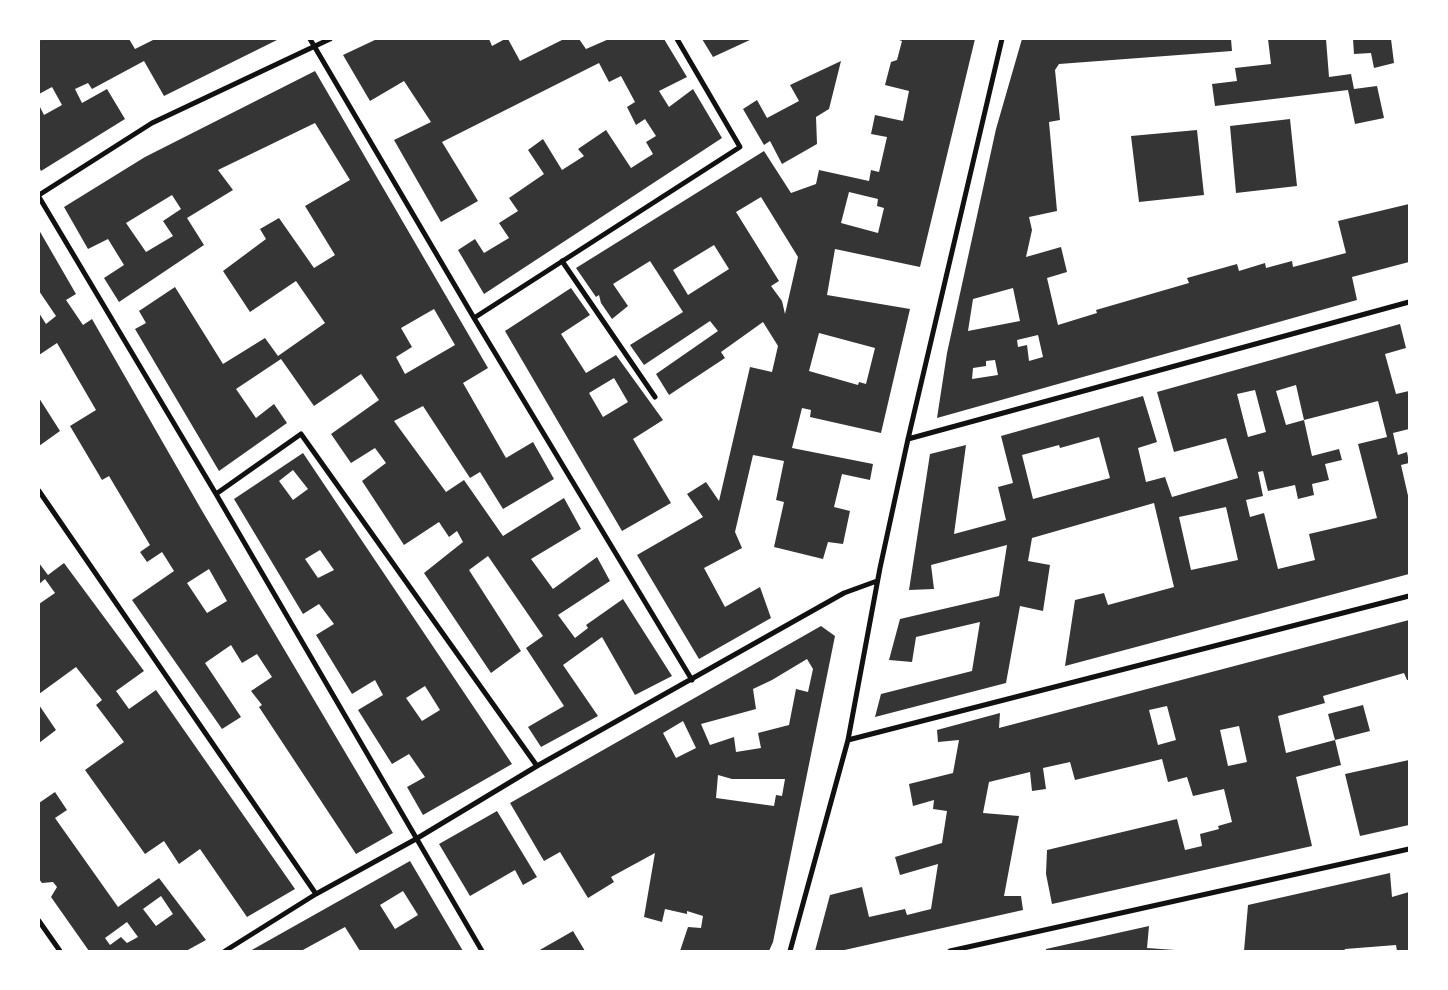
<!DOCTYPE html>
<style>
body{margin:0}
#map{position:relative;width:1448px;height:990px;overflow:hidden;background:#fff;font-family:"Source Sans 3",sans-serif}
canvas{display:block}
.frame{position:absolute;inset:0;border:40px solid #fff;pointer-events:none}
</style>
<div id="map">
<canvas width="1448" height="990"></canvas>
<div class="frame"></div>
</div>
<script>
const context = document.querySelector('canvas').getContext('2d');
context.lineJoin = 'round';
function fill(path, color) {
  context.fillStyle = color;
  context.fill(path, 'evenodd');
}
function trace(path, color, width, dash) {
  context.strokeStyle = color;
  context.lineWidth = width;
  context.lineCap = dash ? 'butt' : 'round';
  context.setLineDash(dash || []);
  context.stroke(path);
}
const building = new Path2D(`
 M42,39H129L135,49L155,39H279L164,96L144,61L92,89L88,83L75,89L82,103L107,89L125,119L41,171L39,167V105L44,115L62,105L52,87L39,94V41Z
 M377,39H489L492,46L505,39H508L520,61L562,40L561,39H579L586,49L609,39H664L687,77L659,91L669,107L693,89L722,138L484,294L458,250L475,239L484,253L509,238L499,223L518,211L509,198L544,174L528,150L543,139L562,170L584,156L578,149L606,130L631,168L653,154L646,142L656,136L645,119L636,125L627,107L635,102L621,76L609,82L599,63L442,142L478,201L441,222L394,140L431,122L404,81L370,101L343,55Z
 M702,39H752L713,57Z
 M896,39H975L920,267L835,249L827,295L910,309L881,433L810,417L811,410L802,408L792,448L873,464L870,480L842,474L834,507L850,511L843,544L828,542L823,559L774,547L784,502L776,500L784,461L753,455L735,532L742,548L704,568L725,607L760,587L771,618L699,659L637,555L703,517L687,494L706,482L719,501L750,367L772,372L778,346L763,322L721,352L725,358L669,395L656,374L718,331L710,321L644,365L630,345L683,312L650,261L613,284L628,306L612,319L601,303L599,295L596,297L576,268L764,151L791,193L816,184L819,170L869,181L871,170L879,172L887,137L871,134L875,115L903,121L909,91L885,85L891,62L897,60L902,41ZM849,192L878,199L877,206L884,208L878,233L841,223ZM761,197L798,257L785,314L782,301L771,286L779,281L736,212ZM714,245L729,269L688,295L673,270ZM819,333L875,348L866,384L859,382L858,385L809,371Z
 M1022,39H1231L1232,51L1059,64L1055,70L1060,120L1049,122L1057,211L1029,217L1032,230L1026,257L1061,247L1067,272L1047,278L1058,325L1097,313L1096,310L1189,283L1187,278L1237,264L1239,271L1265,263L1266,268L1292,261L1293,267L1346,253L1338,221L1409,204V262L1352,277L1357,300L937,418L947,353L996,129ZM1013,288L1020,321L968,331L973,299ZM1038,335L1043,357L1029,361L1027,345L1018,347L1017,340ZM995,360L998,375L972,379L973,368L986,366V361Z
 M1268,39H1326L1329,77L1351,74L1354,89L1377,86L1384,118L1355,124L1348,90L1215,106L1212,84L1237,81L1235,68L1271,64Z
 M1353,39H1391L1394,63L1374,68L1371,53L1354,54Z
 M841,61L829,109L816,117L817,144L782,164L770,141L764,145L743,109L757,100L767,118L799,101L790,85Z
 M315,71L488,368L463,383L506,458L533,442L554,479L503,509L480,472L470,478L423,406L394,421L446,492L464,480L503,536L564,498L581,529L531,559L553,589L597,557L610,581L558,615L575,638L588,628L586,625L623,599L672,676L635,695L602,637L563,665L598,716L541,747L528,727L564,706L526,648L543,636L488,556L469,570L521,651L491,673L424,573L463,542L457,531L449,537L439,522L404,545L362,481L386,463L375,448L351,463L331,434L379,400L361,374L314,406L281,359L236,389L256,418L274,404L287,423L219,471L135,329L146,323L139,311L175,287L223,364L265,338L278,356L325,323L296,281L250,312L223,271L266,239L260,229L279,218L314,268L335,255L305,206L350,180L315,123L218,170L233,190L187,218L204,245L119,302L104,278L124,265L108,239L88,249L64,207L145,157ZM172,195L181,209L163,221L173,236L146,252L126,223ZM434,309L455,345L405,374L396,357L412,347L401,328Z
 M1290,119L1297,186L1236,193L1230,126Z
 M1197,130L1204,195L1139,202L1131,136Z
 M39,230L76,294L66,300L83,325L92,319L201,509L393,833L356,854L259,707L262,705L251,691L272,677L257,654L242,663L231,645L205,663L241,717L222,729L132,600L174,571L162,552L147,562L140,552L150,545L109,476L102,480L70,426L96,410L57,343L39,355V313L46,324L56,316L39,291ZM209,569L227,601L207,613L187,583Z
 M571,288L590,315L561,334L586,373L616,355L663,420L633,439L671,503L622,531L505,331ZM614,378L628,402L603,417L589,393Z
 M1400,324L1406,348L1385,354L1396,394L1409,391V429L1393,433L1398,455L1407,452L1409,463L1401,465L1409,500V574L1065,666L1075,600L1104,593L1108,605L1174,587L1154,503L1032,538L1028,561L1050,565L1043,611L1020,606L1006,683L875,717L881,694L972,671L980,622L916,637L912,662L889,660L900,619L999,596L1007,545L931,565L934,589L909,590L930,454L966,445L954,534L1006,520L998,487L1013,483L1001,436L1143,396L1157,442L1138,448L1146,482L1165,477L1172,497L1238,478L1226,438L1174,452L1157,392ZM1296,385L1304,420L1286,425L1276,391ZM1255,390L1266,432L1248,437L1237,394ZM1378,401L1387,437L1358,444L1377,518L1309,534L1315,560L1278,569L1264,513L1250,517L1246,500L1263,496L1258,472L1263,471L1268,491L1295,485L1298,499L1314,495L1312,484L1329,480L1325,464L1342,460L1339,449L1312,456L1304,420ZM1099,437L1110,478L1033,499L1022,455L1059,445L1060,448ZM1226,507L1238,560L1191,570L1179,517Z
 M39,398L60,431L39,446Z
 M303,453L512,764L423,815L407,787L425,777L409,754L392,764L358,710L383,695L375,680L352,694L316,635L334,624L319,604L303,614L234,499ZM293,470L308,489L293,500L279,481ZM320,550L334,570L318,578L305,559ZM425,686L440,710L422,721L406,698Z
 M39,563L48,575L64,563L144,671L116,691L129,709L156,690L295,889L247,917L200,849L179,864L164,841L145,854L85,770L124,742L96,705L102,700L76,667L39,694V604L55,593L45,579L39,584Z
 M1409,620V680H1407L1404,673L1323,696L1325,703L1278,716L1286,753L1335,740L1341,765L1296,777L1312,846L1052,904L1046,874L1047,850L1177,819L1185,850L1202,846L1200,834L1219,829L1218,826L1232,822L1224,789L1193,796L1187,777L1168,782L1162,759L1075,780L1070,762L1043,768L1046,789L1032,791L1030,772L989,782L983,813L1019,816L1004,896H1021L1023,910L840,951H815L830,895L862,887L869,917L905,909L907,915L931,909L938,864L900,875L895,857L942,843L947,811L933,809L934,800L913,806L909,784L953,773L959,740L938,742L937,730L1000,713L999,728ZM1167,706L1176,740L1158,745L1149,710ZM1239,726L1247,762L1228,766L1220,730Z
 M821,626L835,636L773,942L769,951H680L688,927L701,928L703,916L687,911V914L665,909L662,922L644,917L655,853L611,877L614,882L588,898L560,852L544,861L510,803ZM807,659L813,669L808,692L796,689L789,725L758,733L761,748L736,752L734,737L710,745L701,724L756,709L753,689L772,680ZM683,721L696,748L676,758L663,733ZM718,775L732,779H785L782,796L776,795L774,806L716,798Z
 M39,705L56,730L39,743Z
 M1363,705L1370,731L1335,740L1328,714Z
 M1409,760V825L1360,836L1345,774Z
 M55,792L67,810L55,818L118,907L159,878L206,940L186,951H89L51,897L57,887L53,882L42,883L39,879V803ZM161,896L173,914L156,926L143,909ZM127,922L138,937L127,943L121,937L110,945L105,938Z
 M497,811L537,877L523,885L515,870L470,896L439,844Z
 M410,861L463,951H360L345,927L301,951H250ZM403,891L418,915L395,929L380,905Z
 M1390,873L1392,897L1409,892V951H1397L1396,945L1345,949L1344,951H1244L1248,905Z
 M1149,926L1147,948L1175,950V951H1046V949Z
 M573,931L585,951H538Z`);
const minor = new Path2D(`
 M310,39L474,318L692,680
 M39,195L152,123L330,39
 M39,197L216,494L482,951
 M562,261L655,397
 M474,318L740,147L677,39
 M908,439L1409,302
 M39,491L316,894
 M216,494L301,434L537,766
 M848,740L1409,596
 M39,921L60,951
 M225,951L316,894L416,839L537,766L844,593L877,581
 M790,951L848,740L880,568L908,439L1002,39
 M950,951L1409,849`);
fill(building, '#353535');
trace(minor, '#111', 5);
</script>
